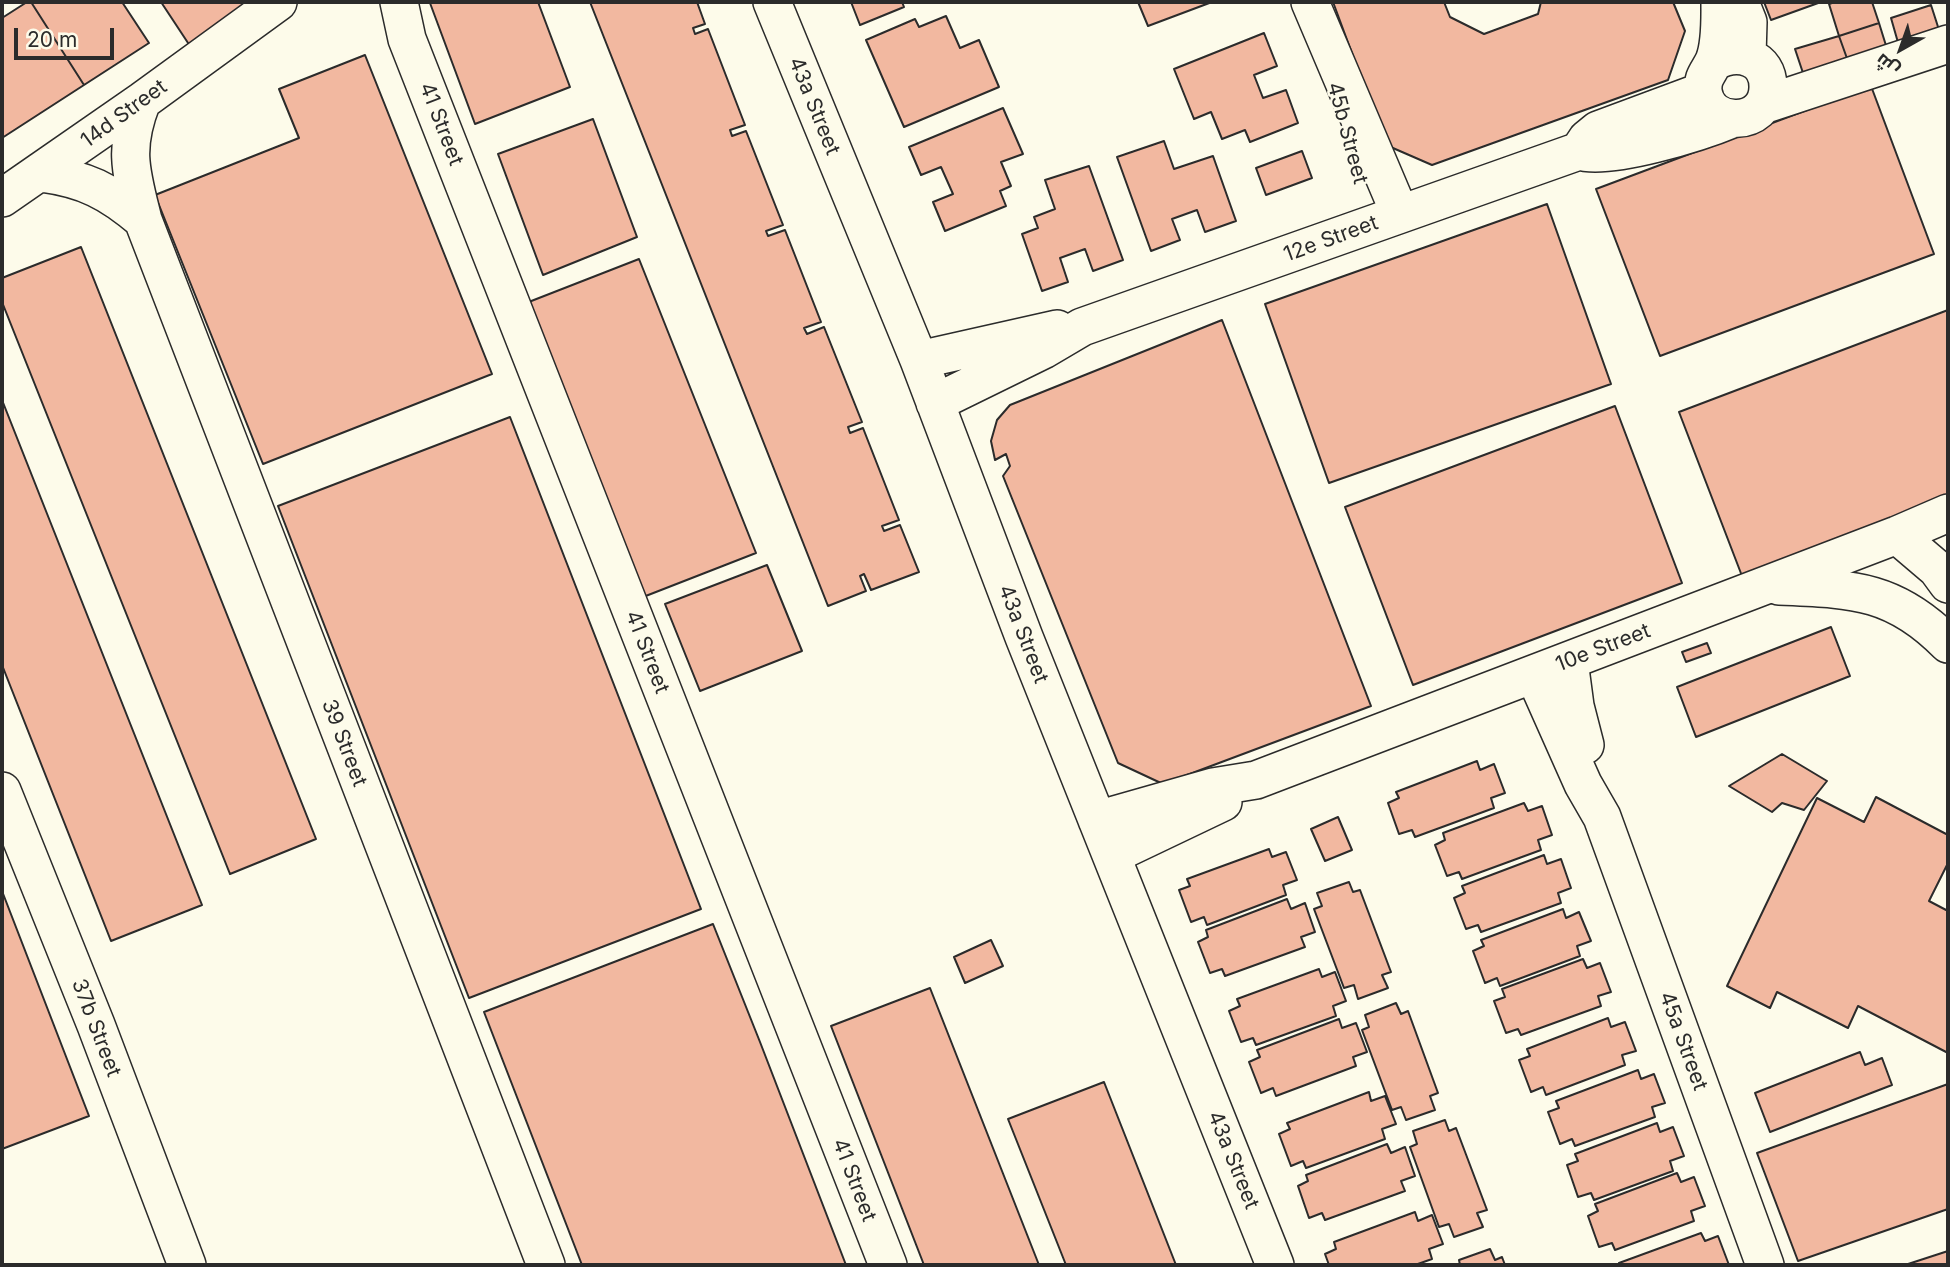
<!DOCTYPE html>
<meta charset="utf-8">
<style>
body{margin:0}
#map{position:relative;width:1950px;height:1267px;overflow:hidden;background:#fdfbea;font-family:Inter,Cairo,sans-serif}
canvas{display:block}
.frame{position:absolute;inset:0;border:4px solid #2b2b2b;pointer-events:none}
.north{position:absolute;left:1866px;top:14px;width:70px;height:70px;-webkit-text-stroke:5px #fdfbea;paint-order:stroke;rotate:220deg;font-size:19px;font-weight:700;line-height:28px;text-align:center;color:#2b2b2b}
.north::after{content:'';display:block;margin:auto;width:24px;height:32px;background:#2b2b2b;clip-path:polygon(50% 0,100% 100%,50% 72%,0 100%)}
.scale{position:absolute;left:14px;top:28px;width:100px;height:32px;box-sizing:border-box;border:4px solid #2b2b2b;border-top:0;padding-left:9px;font-size:21px;line-height:24px;white-space:nowrap;color:#2b2b2b;-webkit-text-stroke:5px #fdfbea;paint-order:stroke}
</style>
<div id="map">
<canvas width="1950" height="1267"></canvas>
<div class="frame"></div>
<div class="north">ش</div>
<div class="scale">20 m</div>
</div>
<script>
const context = document.querySelector('canvas').getContext('2d');
context.lineJoin = 'round';
function fill(path, color) {
  context.fillStyle = color;
  context.fill(path, 'evenodd');
}
function trace(path, color, width, dash) {
  context.strokeStyle = color;
  context.lineWidth = width;
  context.lineCap = dash ? 'butt' : 'round';
  context.setLineDash(dash || []);
  context.stroke(path);
}
function drawText(font, color, halo, rows, align = 'center') {
  context.font = font + ' Inter,sans-serif';
  context.lineWidth = 5;
  context.setLineDash([]);
  context.textBaseline = 'middle';
  context.strokeStyle = halo;
  context.fillStyle = color;
  for (const [text, x, y, turn = 0] of rows) {
    context.save();
    context.translate(x, y);
    context.rotate((+turn || 0) * Math.PI / 180);
    context.textAlign = isNaN(turn) ? turn : align;
    if (halo) context.strokeText(text, 0, 0);
    context.fillText(text, 0, 0);
    context.restore();
  }
}
const building = new Path2D(`
 M27,2H31L84,85L2,138V18Z
 M31,2H122L149,43L84,85Z
 M161,2H270L194,52Z
 M434,2H538L570,87L475,124L430,3Z
 M590,2H697L705,24L693,28L695,34L708,29L745,125L730,130L732,136L746,131L783,225L766,231L768,236L785,230L821,322L804,328L807,334L824,327L862,422L848,427L850,433L863,428L899,520L882,526L884,531L900,525L919,572L871,590L864,574L860,576L866,591L828,606Z
 M851,2H902L904,7L860,25Z
 M1138,2H1212L1148,26Z
 M1333,2H1444L1450,17L1484,34L1538,14L1541,2H1673L1685,31L1668,80L1432,165L1386,145Z
 M1764,2H1821L1771,20Z
 M1835,2H1872L1879,23L1839,36L1829,4Z
 M1931,5L1940,33L1899,46L1891,18Z
 M946,16L960,48L979,40L999,87L904,127L866,40L915,19L919,27Z
 M1879,23L1888,52L1849,64L1839,36Z
 M1264,33L1277,66L1254,75L1263,98L1286,90L1298,123L1250,142L1245,130L1222,139L1211,112L1194,119L1174,69Z
 M1839,36L1849,64L1805,79L1795,49Z
 M365,55L492,374L263,464L155,195L299,138L279,89Z
 M1871,86L1934,254L1660,356L1596,189Z
 M1003,108L1023,154L1001,162L1011,186L1000,191L1006,206L945,231L933,202L953,194L941,167L921,175L909,147Z
 M593,119L637,237L543,275L498,154Z
 M1164,141L1174,169L1213,156L1236,221L1205,232L1197,210L1172,219L1180,240L1151,251L1117,157Z
 M1302,151L1312,178L1266,195L1256,168Z
 M1089,166L1123,260L1093,271L1085,249L1060,258L1068,282L1042,291L1022,234L1038,228L1034,217L1055,209L1045,180Z
 M1547,204L1611,384L1329,483L1265,304Z
 M81,247L316,839L230,874L2,302V278Z
 M639,259L756,553L638,599L521,305Z
 M1948,310V498L1742,576L1679,412Z
 M1222,320L1371,706L1163,784L1118,763L1003,476L1010,466L1006,454L995,460L991,441L997,420L1010,405Z
 M2,400L202,905L111,941L2,665Z
 M1615,406L1682,583L1413,685L1345,507Z
 M510,417L701,909L469,998L278,506Z
 M767,565L802,651L700,691L665,604Z
 M1831,627L1850,676L1696,737L1677,687Z
 M1707,643L1711,653L1686,662L1682,652Z
 M1782,754L1827,781L1804,810L1782,803L1772,812L1729,786Z
 M1477,761L1480,770L1494,764L1505,793L1491,798L1494,808L1415,837L1412,830L1399,834L1388,803L1399,798L1396,792Z
 M1876,797L1948,835V863L1929,901L1948,911V1053L1858,1006L1848,1028L1777,992L1770,1008L1727,986L1817,798L1864,822Z
 M1524,803L1528,811L1542,806L1552,835L1538,840L1541,850L1462,879L1459,872L1447,876L1435,845L1445,840L1443,833Z
 M1338,817L1352,850L1325,861L1311,829Z
 M1269,849L1272,857L1286,852L1297,880L1283,885L1286,895L1207,925L1204,917L1191,922L1179,890L1190,886L1187,879Z
 M1544,855L1547,864L1561,859L1571,888L1558,893L1561,903L1481,932L1478,925L1466,929L1454,898L1465,893L1462,886Z
 M1349,882L1353,892L1360,890L1391,972L1382,975L1388,988L1358,999L1354,985L1344,988L1314,909L1322,906L1317,893Z
 M2,891L89,1116L2,1149Z
 M1287,899L1291,909L1305,903L1315,932L1301,937L1305,947L1225,976L1222,969L1210,973L1198,942L1208,937L1206,930Z
 M1563,909L1566,918L1579,912L1591,941L1577,946L1580,956L1500,986L1497,978L1485,983L1473,951L1484,946L1481,940Z
 M713,924L760,1042L846,1265H582L484,1012Z
 M991,940L1003,966L965,983L954,957Z
 M1583,959L1587,968L1600,963L1611,992L1598,996L1601,1006L1521,1035L1518,1029L1506,1033L1494,1001L1505,997L1502,989Z
 M1319,969L1322,977L1335,972L1346,1001L1333,1006L1336,1016L1256,1045L1253,1038L1241,1042L1229,1011L1240,1006L1237,999Z
 M930,988L1039,1265H924L831,1026Z
 M1396,1003L1401,1014L1408,1011L1438,1093L1430,1096L1435,1110L1406,1120L1401,1107L1392,1110L1362,1030L1369,1027L1365,1015Z
 M1608,1018L1611,1027L1625,1022L1636,1051L1622,1055L1625,1065L1546,1095L1543,1087L1531,1092L1519,1060L1530,1056L1527,1049Z
 M1339,1019L1342,1028L1356,1023L1367,1052L1353,1057L1356,1066L1276,1096L1273,1088L1261,1093L1249,1062L1260,1057L1257,1050Z
 M1860,1052L1865,1065L1882,1058L1892,1085L1770,1132L1755,1093Z
 M1638,1070L1641,1079L1654,1074L1665,1103L1652,1107L1655,1117L1575,1146L1572,1139L1560,1144L1548,1112L1559,1108L1556,1101Z
 M1104,1082L1176,1265H1066L1008,1119Z
 M1948,1084V1209L1798,1261L1757,1153Z
 M1369,1092L1371,1101L1385,1096L1396,1124L1382,1129L1385,1139L1306,1168L1303,1161L1291,1166L1279,1134L1290,1129L1287,1123Z
 M1445,1120L1449,1131L1456,1128L1487,1210L1477,1213L1483,1227L1454,1237L1449,1224L1439,1227L1410,1147L1417,1144L1413,1131Z
 M1657,1123L1660,1132L1673,1127L1684,1156L1670,1161L1673,1171L1594,1200L1591,1193L1578,1197L1567,1165L1578,1161L1575,1154Z
 M1387,1144L1391,1153L1405,1147L1415,1176L1401,1181L1405,1191L1325,1220L1322,1213L1309,1218L1298,1186L1308,1181L1306,1175Z
 M1677,1173L1681,1182L1694,1177L1705,1206L1691,1211L1694,1221L1615,1250L1612,1243L1599,1247L1588,1216L1598,1211L1595,1204Z
 M1415,1212L1418,1221L1432,1215L1443,1244L1429,1249L1432,1259L1415,1265H1329L1325,1254L1336,1249L1334,1242Z
 M1701,1233L1705,1241L1718,1236L1729,1265H1620L1619,1263Z
 M1490,1249L1495,1260L1502,1257L1505,1265H1460L1459,1260Z
 M1948,1251V1265H1905Z`);
const minor = new Path2D(`
 M399,2L407,39L888,1265
 M772,2L919,360L1024,637L1275,1265
 M1310,2L1400,214
 M1740,2L1748,22L1747,56
 M1714,62C1737,49 1769,56 1768,88C1767,127 1708,129 1703,91C1702,77 1709,72 1714,61C1721,44 1720,20 1720,2
 M142,101C123,149 131,172 143,220L546,1265
 M1763,105L1948,44
 M1579,151L1587,139L1598,130L1703,91
 M41,173C85,179 109,191 143,220
 M2,198L142,101L278,2
 M919,360L1057,329
 M935,403L1043,350L1082,327L1579,151C1609,161 1701,132 1732,119
 M1897,535L1937,569L1948,584
 M1779,586C1852,589 1894,589 1948,644
 M1569,661L1575,706L1585,745
 M1534,674L1583,784L1602,817L1765,1265
 M2,791L96,1025L187,1265
 M1097,820L1213,787L1256,780L1897,535L1948,513
 M1112,855L1223,802`);
const streetNames = [
 ["43a Street",814,106,68],
 ["14d Street",124,114,-36],
 ["41 Street",441,124,69],
 ["45b Street",1347,133,75],
 ["12e Street",1331,239,-20],
 ["43a Street",1023,634,69],
 ["10e Street",1603,648,-21],
 ["41 Street",647,652,69],
 ["39 Street",344,743,69],
 ["37b Street",96,1028,69],
 ["45a Street",1683,1041,70],
 ["43a Street",1233,1160,68],
 ["41 Street",854,1180,69]
];
fill(building, '#f2b8a0');
trace(building, '#2b2b2b', 2);
trace(minor, '#2b2b2b', 40);
trace(minor, '#fdfbea', 37);
drawText('21px', '#2b2b2b', '#fdfbea', streetNames);
</script>
